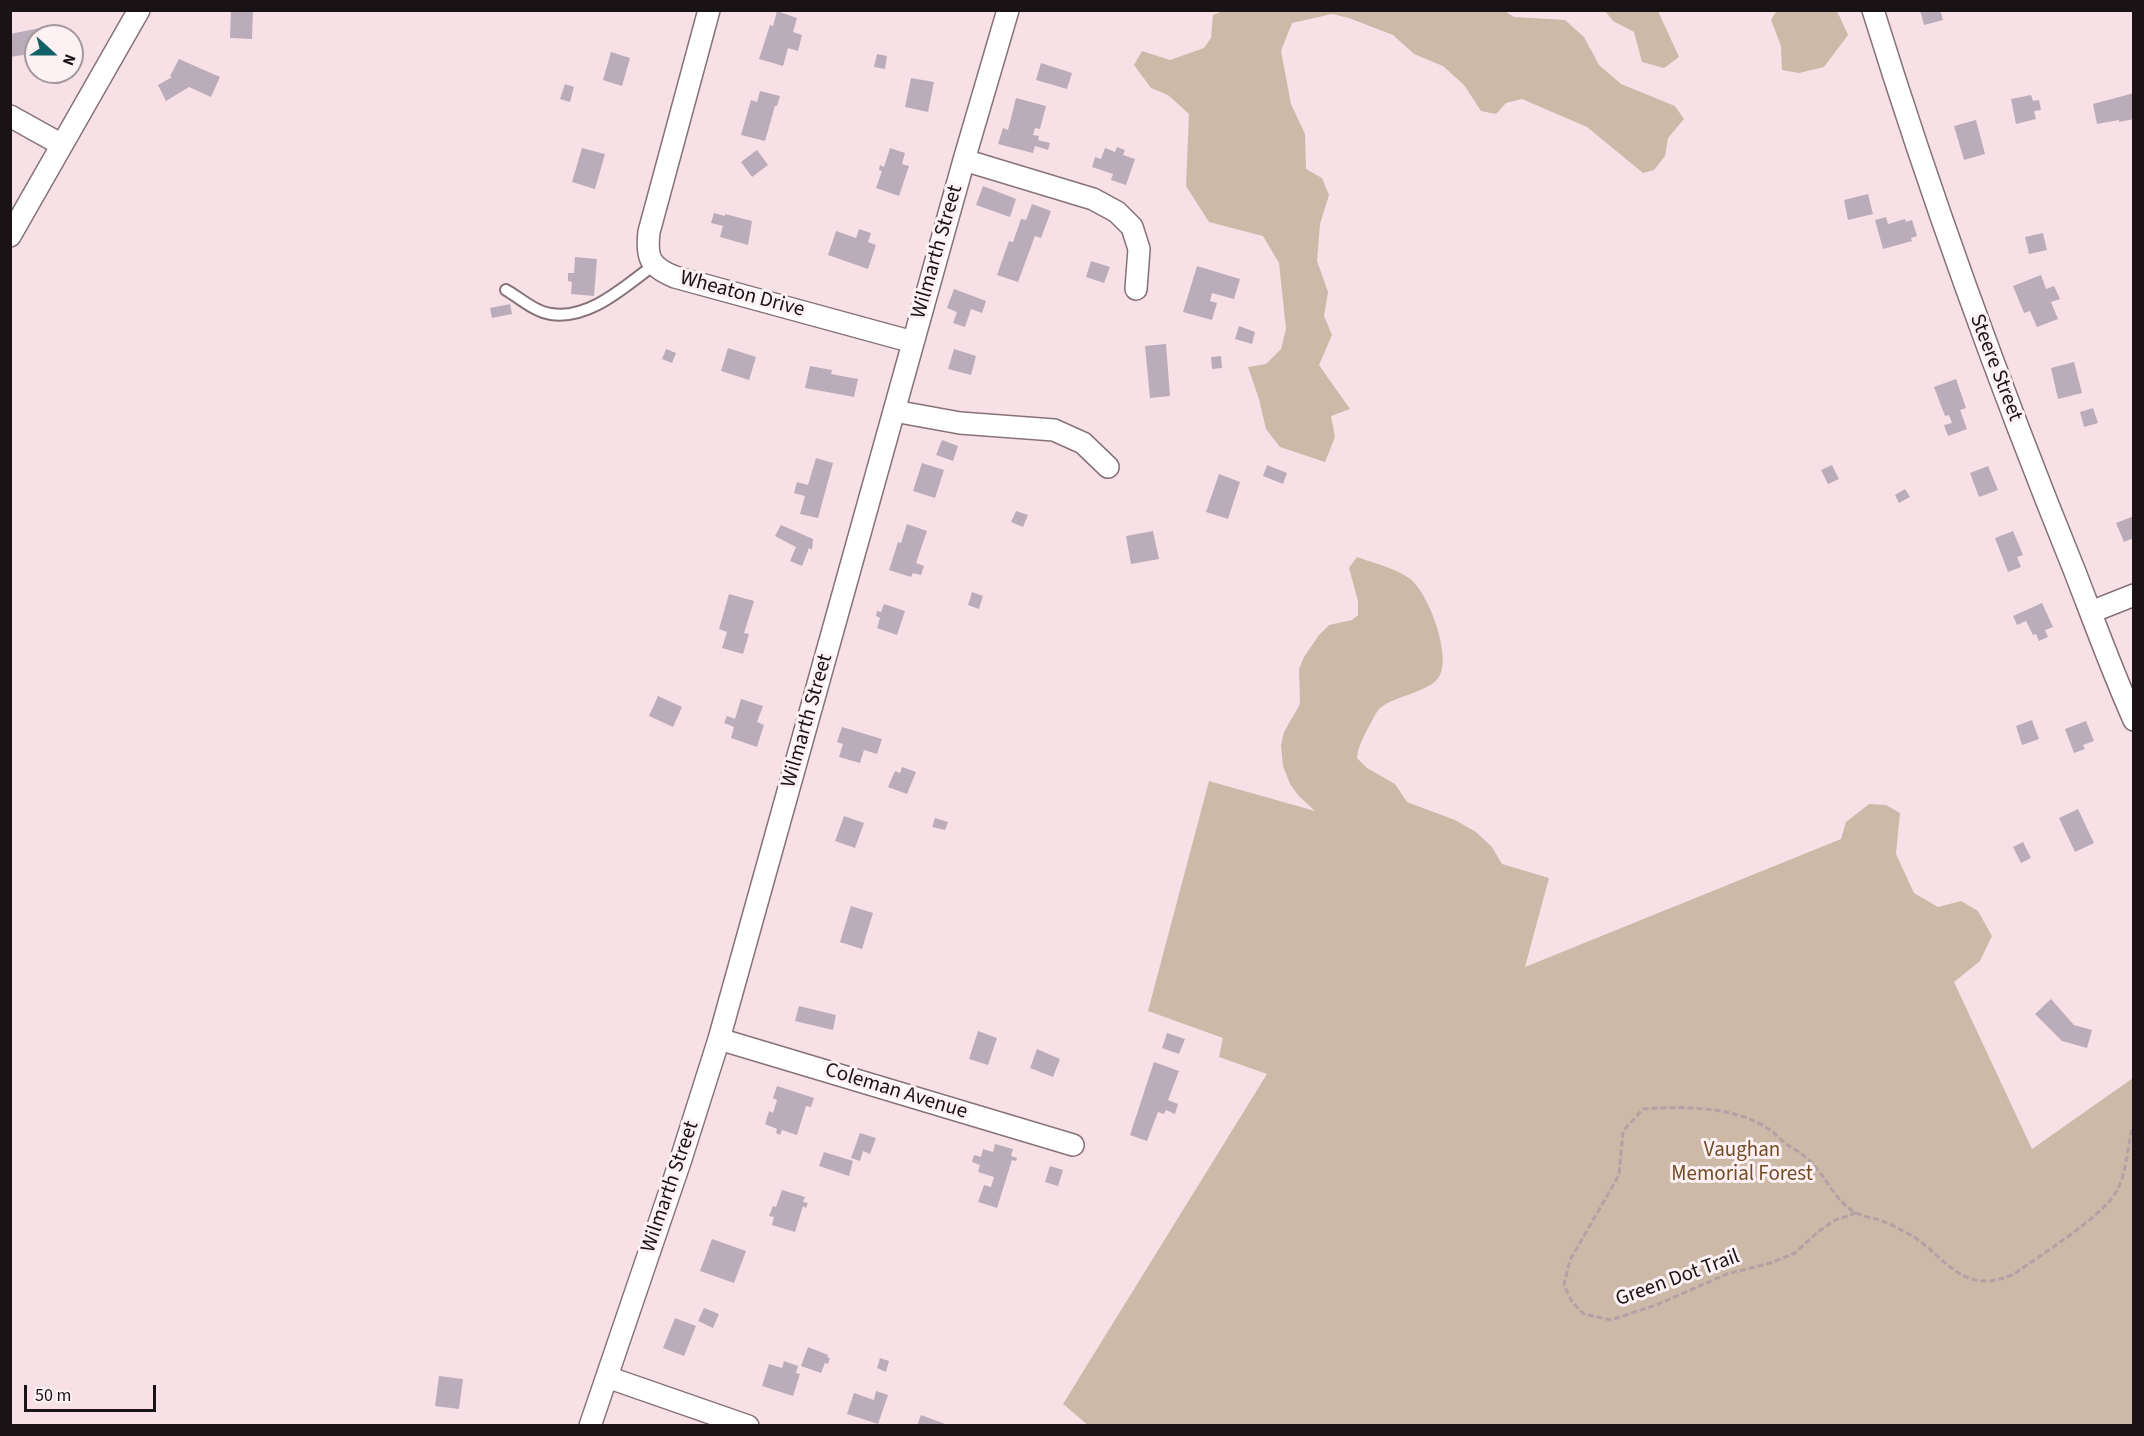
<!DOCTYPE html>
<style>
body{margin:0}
#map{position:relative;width:2144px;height:1436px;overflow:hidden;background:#f7e1e7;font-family:"Source Sans 3",sans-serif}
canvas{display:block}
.frame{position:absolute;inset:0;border:12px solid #1a1315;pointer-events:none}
.north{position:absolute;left:24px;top:24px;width:60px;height:60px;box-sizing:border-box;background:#fef1f4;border:2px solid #a3989b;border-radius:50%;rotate:111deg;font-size:16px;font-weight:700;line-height:24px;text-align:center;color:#1a1315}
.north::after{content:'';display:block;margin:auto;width:21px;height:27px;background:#116167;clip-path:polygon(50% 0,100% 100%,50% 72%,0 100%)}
.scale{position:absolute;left:24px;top:1385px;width:132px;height:27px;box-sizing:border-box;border:3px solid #1a1315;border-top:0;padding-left:8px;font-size:18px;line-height:21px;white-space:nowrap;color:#1a1315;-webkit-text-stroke:4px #fef1f4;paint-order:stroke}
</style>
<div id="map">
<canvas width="2144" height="1436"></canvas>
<div class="frame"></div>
<div class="north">N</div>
<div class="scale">50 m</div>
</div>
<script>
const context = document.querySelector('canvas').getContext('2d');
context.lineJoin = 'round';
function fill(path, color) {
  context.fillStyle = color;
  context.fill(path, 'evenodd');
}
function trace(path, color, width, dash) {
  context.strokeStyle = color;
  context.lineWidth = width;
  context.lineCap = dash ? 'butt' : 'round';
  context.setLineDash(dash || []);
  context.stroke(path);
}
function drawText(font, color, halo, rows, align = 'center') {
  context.font = font + ' "Source Sans 3",sans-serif';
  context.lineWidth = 6;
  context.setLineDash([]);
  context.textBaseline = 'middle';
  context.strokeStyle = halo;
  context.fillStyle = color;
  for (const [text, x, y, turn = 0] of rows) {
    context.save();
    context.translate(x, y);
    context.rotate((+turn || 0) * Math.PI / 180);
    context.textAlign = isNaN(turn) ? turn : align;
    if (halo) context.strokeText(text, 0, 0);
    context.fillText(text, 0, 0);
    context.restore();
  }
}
const green = new Path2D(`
 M1777,10L1837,11L1848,35L1824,67L1799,73L1782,70L1781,46L1771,20Z
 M1223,11L1503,10L1514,17L1565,20L1584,37L1599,65L1621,84L1675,106L1684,119L1668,138L1665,156L1654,170L1643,173L1587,127L1522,99L1506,103L1496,114L1481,111L1464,85L1443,66L1414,54L1393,35L1349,18L1332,14L1292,23L1281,51L1291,104L1305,134L1306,169L1322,178L1329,195L1320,224L1317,261L1328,292L1324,316L1332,335L1319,365L1350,409L1331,416L1335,437L1325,462L1280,447L1266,429L1259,399L1248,367L1266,364L1281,349L1286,329L1279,263L1263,236L1209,222L1186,186L1189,114L1168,95L1151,88L1134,65L1142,51L1170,60L1204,48L1211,38L1213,15Z
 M1605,11H1658L1679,57L1664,68L1642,62L1634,32L1613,21Z
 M1357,557C1374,563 1394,568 1409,578C1428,591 1451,654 1440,675C1432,692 1396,695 1380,708C1375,713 1372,722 1368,728C1363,738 1358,747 1357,758L1367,768L1395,784L1407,802L1455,820L1476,832L1492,847L1502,864L1549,878L1525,967L1841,839L1846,822L1869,804L1886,805L1900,813L1896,854L1914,893L1938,907L1961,901L1978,911L1992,936L1980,961L1954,982L2032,1149L2133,1078V1425L1089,1426L1063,1404L1267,1074L1219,1057L1223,1038L1148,1011L1209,781L1315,811L1298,795L1290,784L1283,766L1281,745L1284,732L1300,704L1299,669L1304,657L1319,635L1329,625L1352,620L1358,615V601L1349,568Z`);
const building = new Path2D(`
 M231,10H253L252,39L230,38Z
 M1920,10H1940L1943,20L1924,25Z
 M777,11L797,18L793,32L802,35L798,51L788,48L783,66L759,59L770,25L773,26Z
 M45,27L47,36H36V53L10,57V34Z
 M611,52L630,58L622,86L603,80Z
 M877,54L887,56L885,69L874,67Z
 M179,59L220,77L211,97L189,87L166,101L158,85L172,77L170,76Z
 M1041,63L1072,73L1067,89L1036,80Z
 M911,78L934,82L928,112L905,107Z
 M565,84L574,87L570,102L560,99Z
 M760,91L780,96L777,106H775L765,141L741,135L751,100L757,102Z
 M2134,93V119L2119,122V120L2097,124L2093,104Z
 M2031,95L2033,101L2039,100L2041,110L2034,111L2036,119L2016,124L2011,99Z
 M1016,98L1046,106L1040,129L1035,128L1033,135L1039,136L1038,140L1050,143L1048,150L1035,146L1033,153L998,144L1003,128L1008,130Z
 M1976,120L1985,154L1964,160L1954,126Z
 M1117,147L1125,150L1123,155L1135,159L1126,185L1111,180L1113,174L1092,167L1095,157L1101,159L1105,148L1115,152Z
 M582,148L605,154L595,189L572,182Z
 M890,148L905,153L902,164L909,166L899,196L876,188L882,171L879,170L880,165L884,167Z
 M757,150L768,165L752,177L741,162Z
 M983,186L1016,199L1010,217L976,205Z
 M1868,194L1873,214L1848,220L1844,200Z
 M1032,204L1051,211L1041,238L1035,236L1018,282L997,275L1009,241L1013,242L1021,219L1026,220Z
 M714,213L725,216V214L752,221L748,245L720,237L723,226L711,223Z
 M1886,217L1888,224L1905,219L1906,222L1912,220L1917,236L1911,238L1912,241L1883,249L1875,220Z
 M859,229L871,233L868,242L876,245L868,269L828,255L836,231L856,238Z
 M2043,233L2047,250L2029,254L2025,237Z
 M575,257L597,259L594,296L571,294L572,282L568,281V273H574Z
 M1091,261L1110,267L1104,283L1086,277Z
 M1197,266L1240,279L1234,299L1212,293L1210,301L1217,303L1212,320L1183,312Z
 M2041,275L2046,289L2054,286L2060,299L2051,302L2058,319L2037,327L2030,311L2024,313L2013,286Z
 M954,289L986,301L982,313L971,309L965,327L953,323L957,312L947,308Z
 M510,304L512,314L492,318L490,308Z
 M1239,326L1255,332L1252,344L1235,339Z
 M1166,344L1170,396L1150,398L1145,346Z
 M728,348L756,357L749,380L721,371Z
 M666,349L676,353L672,363L662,359Z
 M954,349L976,356L971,375L948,369Z
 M1221,356L1222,368L1212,369L1211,357Z
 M2074,362L2082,393L2058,399L2051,368Z
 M810,366L832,370L831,374L858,379L854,397L805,388Z
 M1956,379L1966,408L1960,410L1967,429L1948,436L1944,425L1952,423L1949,415L1945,416L1934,387Z
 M2093,408L2098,423L2084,427L2080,412Z
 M942,440L958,446L953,461L936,455Z
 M816,458L833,463L818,518L800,514L805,496L794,493L797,482L808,485Z
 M922,463L944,470L935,498L913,491Z
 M1267,465L1287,473L1283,484L1263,476Z
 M1832,465L1839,479L1828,484L1821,470Z
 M1988,466L1998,490L1979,497L1970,473Z
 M1219,474L1240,482L1228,519L1206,512Z
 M1905,489L1910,497L1899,503L1895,495Z
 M1016,511L1028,515L1023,527L1011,522Z
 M2134,516V538L2124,542L2116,523Z
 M907,524L927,531L916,563L924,566L921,575L913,573L911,577L889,570L898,542L901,543Z
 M781,525L813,539L812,550L809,548L802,566L790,561L796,547L775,536Z
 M1153,531L1159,559L1131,564L1126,536Z
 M2013,531L2023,555L2017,557L2021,567L2008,572L1995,538Z
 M972,592L983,596L979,609L968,605Z
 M729,594L754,601L744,633L749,634L743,654L722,648L727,632L719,629Z
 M2042,603L2053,627L2045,630L2048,637L2039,641L2036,634L2033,635L2026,621L2017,625L2013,616Z
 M884,604L905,611L897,635L877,628L880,618L876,616L877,611L881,612Z
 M658,696L682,707L673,727L649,716Z
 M741,699L763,706L757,722L764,725L757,747L731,738L734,727L724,723L727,716L735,719Z
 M2032,720L2039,739L2022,745L2016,726Z
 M2086,721L2094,741L2083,745L2085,749L2074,753L2065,729Z
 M842,727L882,739L877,754L864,750L860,763L839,757L843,744L837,742Z
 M902,767L916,772L907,794L888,787L895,771L900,773Z
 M2078,809L2094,843L2075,852L2059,818Z
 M844,816L864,823L855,848L835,841Z
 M935,818L948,822L945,830L932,827Z
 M2023,842L2031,858L2021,863L2013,847Z
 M851,906L873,913L862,949L840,942Z
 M2051,999L2074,1025L2092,1030L2087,1048L2062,1041L2035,1014Z
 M799,1006L836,1015L833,1030L795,1021Z
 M978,1031L997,1038L988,1065L969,1059Z
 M1167,1033L1185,1039L1179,1054L1162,1048Z
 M1037,1049L1060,1059L1053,1077L1030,1068Z
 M1154,1062L1179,1071L1168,1100L1178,1104L1175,1114L1166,1110L1164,1114L1158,1112L1147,1141L1130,1135Z
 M777,1086L814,1098L811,1107L806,1106L797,1135L782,1130L780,1135L776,1133L777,1129L765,1124L769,1111L773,1113L777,1100L773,1098Z
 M860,1133L876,1138L870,1154L863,1151L860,1161L851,1158Z
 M995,1144L1013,1149L1011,1156L1017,1158L1016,1161L1012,1160L997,1208L978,1202L984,1185L991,1187L994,1177L978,1172L980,1165L972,1162L974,1155L981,1157L983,1149L993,1152Z
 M824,1152L853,1161L849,1176L819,1166Z
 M1050,1166L1063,1170L1058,1186L1045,1182Z
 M782,1190L805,1197L803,1202L808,1203L806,1208L803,1206L795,1232L772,1225L774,1217L769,1216L773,1206L776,1207Z
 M712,1239L746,1251L734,1283L700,1271Z
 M704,1308L719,1314L713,1328L698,1321Z
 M675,1318L696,1326L684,1356L663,1348Z
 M808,1347L828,1355L827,1357L830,1358L828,1364L825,1363L821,1373L801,1366Z
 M880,1358L889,1361L886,1372L877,1368Z
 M784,1361L798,1366L796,1373L800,1374L793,1396L762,1386L769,1364L782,1368Z
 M439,1376L463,1379L459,1409L435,1406Z
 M876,1391L888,1395L878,1424L847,1414L854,1393L874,1400Z
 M921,1415L948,1425V1426H917Z`);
const path = new Path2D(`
 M1856,1213L1835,1220L1819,1231L1795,1253L1770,1263L1727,1274L1656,1305L1611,1320L1584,1314L1572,1302L1564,1285L1570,1260L1619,1175L1623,1131L1643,1109C1681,1106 1734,1106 1767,1128C1774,1132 1779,1138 1785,1143C1793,1149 1804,1154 1811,1162C1827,1178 1835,1201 1856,1213C1864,1217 1874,1218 1882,1221C1891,1224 1899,1229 1907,1233C1947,1255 1960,1298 2014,1274C2039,1256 2102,1217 2116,1192C2128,1172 2126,1146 2134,1124`);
const lane = new Path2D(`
 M506,290C520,298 535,312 551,314C590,320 625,286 654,265`);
const street = new Path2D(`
 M709,10L649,232C646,258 650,267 675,277L913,342
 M1873,10C1932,200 2000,387 2075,572C2094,621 2112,671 2134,720
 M10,116L62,145
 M964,160L1093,199L1117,212L1132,227L1139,249L1136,289
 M10,236L139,10
 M894,411L960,423L1054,430L1083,443L1108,467
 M2091,612L2134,595
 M719,1039L1073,1145
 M607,1377L748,1426
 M590,1426L681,1159L719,1039L964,160L1008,10`);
const streetNames = [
 ["Wilmarth Street",938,252,-74],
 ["Wheaton Drive",742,295,15],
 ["Steere Street",1995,368,69],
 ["Wilmarth Street",808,721,-74],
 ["Coleman Avenue",896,1092,17],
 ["Wilmarth Street",671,1187,-71],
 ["Green Dot Trail",1678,1279,-20]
];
const parkNames = [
 ["Vaughan",1742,1151],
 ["Memorial Forest",1742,1175]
];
fill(green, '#ccb9a8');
fill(building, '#bbacb9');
trace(lane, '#867277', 14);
trace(street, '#867277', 24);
trace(path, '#b2a1a5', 3, [6, 3]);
trace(lane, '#fff', 10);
trace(street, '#fff', 21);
drawText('21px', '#1a1315', '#fef1f4', streetNames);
drawText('21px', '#734c25', '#fef1f4', parkNames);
</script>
